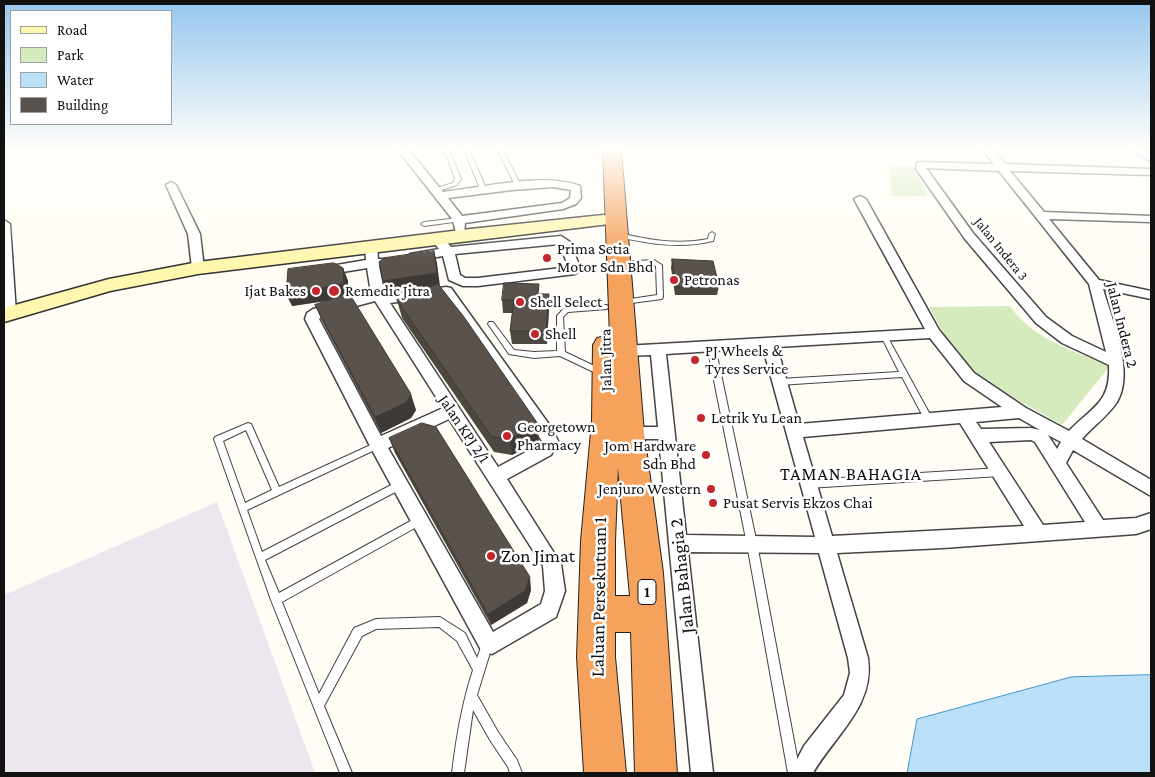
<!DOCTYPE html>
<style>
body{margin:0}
#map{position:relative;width:1155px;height:777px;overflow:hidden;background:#fffdf5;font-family:"Crimson Pro",serif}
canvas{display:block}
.frame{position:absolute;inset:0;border:5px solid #111;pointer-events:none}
.legend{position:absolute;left:10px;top:10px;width:162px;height:115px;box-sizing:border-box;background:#fff;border:1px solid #a0a0a0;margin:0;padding:6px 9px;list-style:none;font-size:15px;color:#111}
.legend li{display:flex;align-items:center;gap:10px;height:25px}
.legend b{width:25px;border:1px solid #a0a0a0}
</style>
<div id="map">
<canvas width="1155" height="777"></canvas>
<div class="frame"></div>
<ul class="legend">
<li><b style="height:6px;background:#fff6b0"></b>Road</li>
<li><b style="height:14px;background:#d5ebbd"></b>Park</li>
<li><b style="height:14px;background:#b9e0f7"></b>Water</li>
<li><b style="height:14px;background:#5a524d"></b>Building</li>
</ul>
</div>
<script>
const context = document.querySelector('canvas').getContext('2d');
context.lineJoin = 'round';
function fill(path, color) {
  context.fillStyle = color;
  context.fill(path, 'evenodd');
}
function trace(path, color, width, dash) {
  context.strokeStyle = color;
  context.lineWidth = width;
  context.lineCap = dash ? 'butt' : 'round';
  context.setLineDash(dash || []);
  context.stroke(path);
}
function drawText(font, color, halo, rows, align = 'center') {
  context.font = font + ' "Crimson Pro",serif';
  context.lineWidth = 5;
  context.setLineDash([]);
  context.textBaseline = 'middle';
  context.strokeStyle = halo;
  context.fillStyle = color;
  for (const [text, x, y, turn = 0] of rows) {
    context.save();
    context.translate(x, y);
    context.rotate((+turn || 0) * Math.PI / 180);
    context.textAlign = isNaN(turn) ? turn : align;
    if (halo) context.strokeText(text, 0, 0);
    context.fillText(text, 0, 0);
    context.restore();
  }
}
const industrial = new Path2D(`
 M217,502L315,773H4V595Z`);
const green = new Path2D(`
 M889,166H912L928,196H892Z
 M1010,306C1031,338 1075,352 1110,366L1062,425L975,376L947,340L929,307Z`);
const water = new Path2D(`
 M1151,675V773H907L917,719L1071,677Z`);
const stream = new Path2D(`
 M1129,149L1151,162`);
const lane = new Path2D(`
 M444,149H449L461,179L457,185L435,192L432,190L433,189L453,183L455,179Z
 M464,149H469L487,191L486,192H482L481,191Z
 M497,149H502L522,187L521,188H517L516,187Z
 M459,218L461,219V221L424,226L421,224L424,222Z
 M712,232L715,234L713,241C681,249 651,244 619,237L616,235L619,233C649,240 678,245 708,239L709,234Z
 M654,260L662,265L663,297L662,299L624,304H622L621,302L622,300H624L657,295L656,266L653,264L621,265L619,264V262Z
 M605,305H607L608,307L607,309L568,312L563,317L565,352L603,370L604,372L603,374L600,375L560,356L534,358L509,354L488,324L489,322H493L514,350L534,352L557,351V316L564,308Z
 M882,334H886L887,336L933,420L932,422H926L902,377L779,385L775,382L779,379L899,372L881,336Z
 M711,343L715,346L757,544L800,773H788L747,544L707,346Z
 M248,423L251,424L252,426L279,487L375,443L378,442L381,443L382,445L381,447L247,510L262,552L397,482L400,481L403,482L404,485L403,488L265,560L279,593L416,518L419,517L422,518L423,521L422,524L282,602L319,694L354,628L376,619L440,617L465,633L477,658L484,639L488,638L492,639L493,643L477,695L498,732L517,760L522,773H510L508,767L490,740L473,710L464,773H452C456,739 462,703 473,670L457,641L439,627L376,629L362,636L324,706L352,773H340L271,600L214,439L215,437ZM246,430L272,490L245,503L223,441Z
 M1000,468L1003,469L1004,472L1003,475L1000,476L808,488L805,487L804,484L805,481L808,480Z`);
const street = new Path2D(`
 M397,149H408L443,192C480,188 545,172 580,186L581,198L576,204L563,209L465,223L464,233H456L453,220ZM553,187L571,190L570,198L562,203L462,216L448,198L512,190Z
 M982,149H993L1005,164L1151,169V175L1010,171L1044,212L1151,216V222L1049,219L1099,280L1151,291V299L1103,289C1112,320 1135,372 1117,402C1108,416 1093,426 1082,439L1151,480V496L1073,450L1066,463L1103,520L1136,518L1151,513V529L1136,534L943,548L837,553L868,658C875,706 835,735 813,773H790L804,746L844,695L850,673L848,658L819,553L688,552L713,773H691L659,439H629L623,438L621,433L623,428L629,427H658L651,355L624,356L619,355L617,351L619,347L624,346L925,329L854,199L860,196L866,199L939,330L974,373L1026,408L1069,431C1092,407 1111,403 1109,365L1062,343L1036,323L965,239L916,169L917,163L921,162L994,164ZM926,168L999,171L1089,284L1106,352L1072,336L1046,317L973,233ZM930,338L964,381L1002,407L799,424L777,347ZM763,348L815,537L686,535L666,354ZM1019,418L1040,430L1031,428L981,429L976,422ZM960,423L1024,526L832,536L803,437ZM1048,435L1061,442L1057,449ZM1031,440L1035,442L1085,522L1043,525L989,442Z
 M171,182L176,185L200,234L204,268L202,271H194L192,268L188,234L166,185Z
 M4,220L10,224L16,313L14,316L9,318L4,316Z
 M436,234L440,235L451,247L561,236L570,242L581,270L575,274L478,286H463L449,280L443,256L414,261L408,257L410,254L439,249L430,238ZM559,244L569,267L478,278H465L460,275L455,254Z
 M371,242L377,246L378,259H385L387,262L385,265L379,266L385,296L446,287L451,288L553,430L558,441L551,455L507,479L561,564L565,591L556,617L492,654L481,650L372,450L305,319L307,313L313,309L371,293L367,268L325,275L319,271L325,267L366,260L365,246ZM443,296L542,441L539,445L498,467L390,303ZM375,301L443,408L381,436L319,319L323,315ZM449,419L543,566L545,591L541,604L493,632L388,448Z`);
const secondary = new Path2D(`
 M603,215L609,216L611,220L609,224L198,274L110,291L4,322V308L109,279L198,262L461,230Z`);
const highway = new Path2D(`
 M603,149H621L644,433L663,573L677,773H635L631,632H615V657L626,773H584L577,657L581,541L592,421L593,345L597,338L606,336L610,337ZM618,468L630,596H615V541Z`);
const wall = new Path2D(`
 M434,251L437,264L439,286L539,441L512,455L494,452L402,318L397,300L430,287L386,294L383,281Z
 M672,259L719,286L717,295H675L671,268Z
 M343,268L348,281V293L416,410L411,418L381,433L322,321L315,305L327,301L292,306Z
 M539,294H549V307L547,344H512L510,331L512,313H503L502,300Z
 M389,438L531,590L527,603L491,625L395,453Z`);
const shadedWall = new Path2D(`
 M434,251L437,264L440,286L386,294L383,281Z
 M343,268L348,281V297L292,306L286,294Z
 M549,294V307L547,344L546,331Z
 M411,394L416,410L411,418L381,433L375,417Z
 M538,424L539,441L512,455L510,439Z
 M530,577L531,590L527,603L491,625L488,614Z`);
const building = new Path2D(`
 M434,251L437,273L383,281L379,262L384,258Z
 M672,259L713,261L719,286L677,287Z
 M334,263L343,268L344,284L286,294L288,269Z
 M504,283L539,284L538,294H549L546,331H510L514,300H502Z
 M438,284L464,317L538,424L510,439L491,436L397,300Z
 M349,293L411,394L406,403L375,417L315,305Z
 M422,423L436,427L530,577L525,591L488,614L389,438Z`);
const markers = [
 [547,258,5,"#c4262e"],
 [674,280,5,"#c4262e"],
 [316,291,5,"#c4262e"],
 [334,291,6,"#c4262e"],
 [520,302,5,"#c4262e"],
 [535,334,5,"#c4262e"],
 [695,360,5,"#c4262e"],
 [701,418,5,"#c4262e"],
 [507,436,5,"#c4262e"],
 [706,455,5,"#c4262e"],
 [711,489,5,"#c4262e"],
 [713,503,5,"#c4262e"],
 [491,556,5,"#c4262e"]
];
const farStreetnames = [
 ["Jalan Indera 3",1001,249,51]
];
const shields = [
 [647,592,18]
];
const shieldNames = [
 ["1",647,592]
];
const poiNames = [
 ["Prima Setia",557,249],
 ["Motor Sdn Bhd",557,267],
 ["Petronas",684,280],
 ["Ijat Bakes",306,291,"right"],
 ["Remedic Jitra",345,291],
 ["Shell Select",530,302],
 ["Shell",545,334],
 ["PJ Wheels &",705,351],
 ["Tyres Service",705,369],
 ["Letrik Yu Lean",711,418],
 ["Georgetown",517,427],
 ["Pharmacy",517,445],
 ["Jom Hardware",696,446,"right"],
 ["Sdn Bhd",696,464,"right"],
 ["Jenjuro Western",701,489,"right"],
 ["Pusat Servis Ekzos Chai",723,503]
];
const streetNames = [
 ["Jalan Indera 2",1122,325,76],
 ["Jalan Jitra",606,360,-91],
 ["Jalan KPJ 2/1",464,429,56]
];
const neighbourhoodNames = [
 ["TAMAN BAHAGIA",851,474]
];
const nearPoinames = [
 ["Zon Jimat",501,556]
];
const nearStreetnames = [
 ["Jalan Bahagia 2",682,576,-96],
 ["Laluan Persekutuan 1",599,597,-89]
];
fill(industrial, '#eee6ef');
fill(green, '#d5ebbd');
fill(water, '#b9e0f7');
trace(water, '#3f96cf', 1);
trace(stream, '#3f96cf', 3);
trace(lane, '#444', 2);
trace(street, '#444', 3);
trace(secondary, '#333', 3);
trace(highway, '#222', 2);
fill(lane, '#fff');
fill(street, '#fff');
fill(secondary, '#fff6b0');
fill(highway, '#f5a25d');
fill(wall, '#4d4742');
fill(shadedWall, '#3f3936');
fill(building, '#5a524d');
trace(building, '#3f3936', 1);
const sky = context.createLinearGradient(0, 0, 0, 258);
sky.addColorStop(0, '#95c6ee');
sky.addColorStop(0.58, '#fffefa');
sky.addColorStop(1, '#fffefa00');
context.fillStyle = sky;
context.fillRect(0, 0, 1155, 258);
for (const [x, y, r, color] of markers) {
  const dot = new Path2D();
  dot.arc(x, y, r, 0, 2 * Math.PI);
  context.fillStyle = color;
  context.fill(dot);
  trace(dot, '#fff', 2);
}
drawText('14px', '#111', '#fff', farStreetnames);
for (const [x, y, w] of shields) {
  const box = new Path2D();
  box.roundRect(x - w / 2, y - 12.5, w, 25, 4);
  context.fillStyle = '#fff';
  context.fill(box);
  trace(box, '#111', 1);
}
drawText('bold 15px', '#111', null, shieldNames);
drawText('16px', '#111', '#fff', poiNames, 'left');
drawText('16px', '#111', '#fff', streetNames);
context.letterSpacing = '1px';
drawText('18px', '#111', '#fff', neighbourhoodNames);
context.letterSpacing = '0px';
drawText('19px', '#111', '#fff', nearPoinames, 'left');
drawText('19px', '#111', '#fff', nearStreetnames);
</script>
